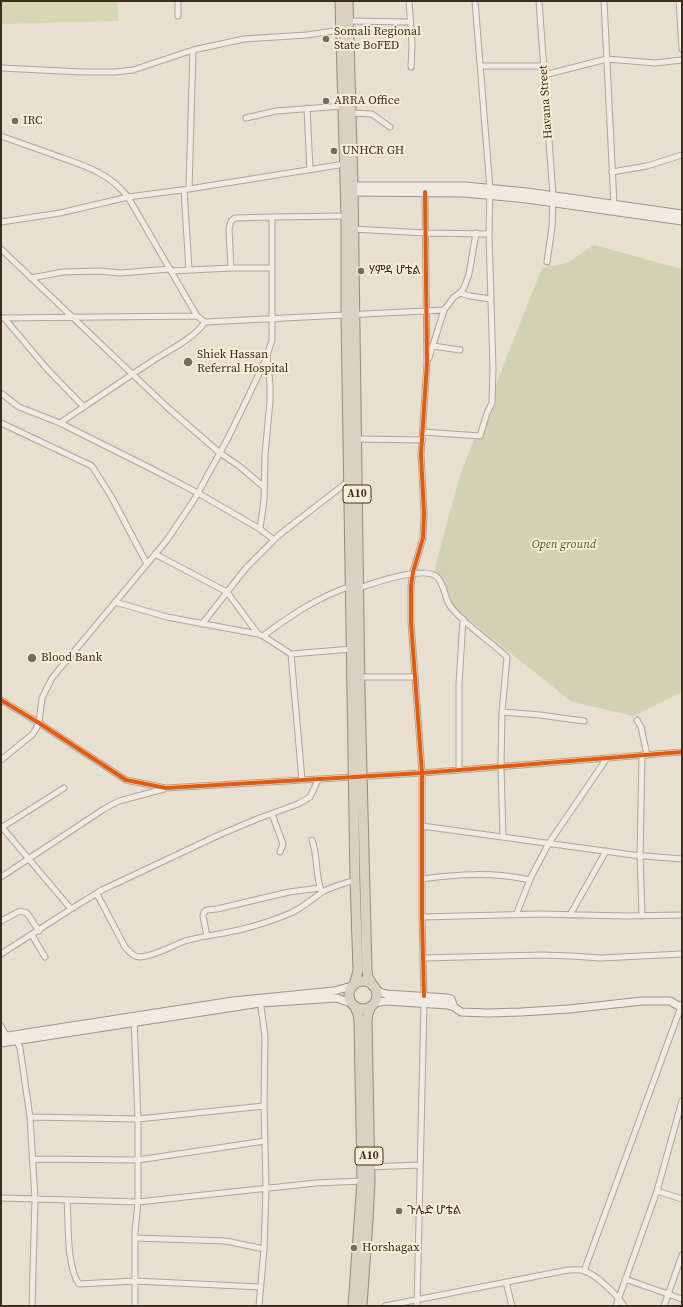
<!DOCTYPE html>
<meta charset="utf-8">
<style>
body{margin:0}
#map{position:relative;width:683px;height:1307px;overflow:hidden;background:#e7e0d1;font-family:"Source Serif 4",serif}
canvas{display:block}
.frame{position:absolute;inset:0;border:2px solid #3d2e20;pointer-events:none}
</style>
<div id="map">
<canvas width="683" height="1307"></canvas>
<div class="frame"></div>
</div>
<script>
const context = document.querySelector('canvas').getContext('2d');
context.lineJoin = 'round';
function fill(path, color) {
  context.fillStyle = color;
  context.fill(path, 'evenodd');
}
function trace(path, color, width, dash) {
  context.strokeStyle = color;
  context.lineWidth = width;
  context.lineCap = dash ? 'butt' : 'round';
  context.setLineDash(dash || []);
  context.stroke(path);
}
function drawText(font, color, halo, rows, align = 'center') {
  context.font = font + ' "Source Serif 4","Noto Sans Ethiopic",serif';
  context.lineWidth = 4;
  context.setLineDash([]);
  context.textBaseline = 'middle';
  context.strokeStyle = halo;
  context.fillStyle = color;
  for (const [text, x, y, turn = 0] of rows) {
    context.save();
    context.translate(x, y);
    context.rotate((+turn || 0) * Math.PI / 180);
    context.textAlign = isNaN(turn) ? turn : align;
    if (halo) context.strokeText(text, 0, 0);
    context.fillText(text, 0, 0);
    context.restore();
  }
}
const green = new Path2D(`
 M1,1H117L119,21L1,24Z`);
const cemetery = new Path2D(`
 M594,245L682,269V691L678,694L634,716L572,702L445,601L435,567L460,475L542,268L567,263Z`);
const street = new Path2D(`
 M178,1V16
 M409,1L412,45L411,67
 M539,1L553,196L552,227L547,262
 M604,1L614,205
 M679,1L682,49
 M348,21L410,22
 M481,66H544
 M1,68L83,72H115L133,70L193,50L244,39L307,35L341,30
 M544,75L607,59L655,63L682,60
 M307,108L310,170
 M351,113L372,114L390,127
 M246,118L276,111L343,106
 M1,136C20,143 38,149 57,156C85,166 108,172 128,197L197,316L205,322L444,310
 M612,172L647,166L682,155
 M189,189L193,50
 M184,190L189,270
 M1,222L60,213L128,197L189,189L345,164
 M353,229L425,233L489,234
 M1,249L168,408L220,453L239,466L264,487
 M231,268L229,229L231,221L235,218L272,217
 M171,271L231,268H272
 M31,278L63,272L100,271L120,273L170,269
 M460,293L470,296L491,299
 M1,318L197,316
 M5,319L48,370L84,407
 M433,346L460,350
 M267,357L270,384V401L265,455L264,500L260,529L274,540
 M429,358L444,310L454,297L460,293L464,288L469,274L476,233
 M1,393L19,407L60,423L150,468L198,493L260,529
 M1,423L92,466L111,496L147,564
 M60,423C91,402 122,381 154,360C172,348 192,340 205,322
 M423,432L480,436L487,413L492,403L493,369L489,234L490,189L475,1
 M356,439L423,440
 M155,554L227,592L258,634
 M359,588C374,583 427,564 438,578C444,585 445,598 450,606C466,626 489,640 507,657L502,712L501,766L503,837
 M115,602L167,617L258,634L263,636L291,654L302,780
 M202,624L246,568L279,535L350,480
 M263,636C291,615 318,597 351,586
 M291,654L352,649
 M360,677H415
 M1,700L39,723L126,780L166,788L422,773L682,752
 M502,712L540,715L584,721
 M637,720L641,727L647,755
 M1,760L33,734L39,723L42,698L52,678L167,540L194,500L228,438L247,399L265,361L272,340V217L346,216
 M459,770V684L463,619
 M272,814L283,844L280,852
 M1,826L71,909
 M422,826L633,855L682,859
 M1,828L64,788
 M312,840C318,856 315,873 321,890
 M1,877L104,809L119,801L164,789
 M422,879C458,874 493,872 530,880
 M97,894L125,947C129,951 133,957 140,957C155,956 171,946 185,941C203,936 221,934 239,930C256,926 274,920 291,913C302,908 311,900 321,893C331,886 344,884 355,880
 M516,915L531,877L549,843L607,758
 M570,915L606,851
 M642,916L640,855L642,755
 M422,917L540,914L625,916L682,915
 M1,921L20,911L27,913L39,931
 M32,935L45,957
 M207,936L203,916L204,912L207,910L217,909L289,892L320,888
 M1,954L71,909L102,890L219,835L257,819L298,804L310,797L318,780
 M423,958L541,955L572,956L601,958L682,954
 M424,996L422,917V773L411,622V586L413,572L423,538L424,514L421,454L427,363L425,192
 M134,1019L138,1119V1202L135,1232V1306
 M1,1026L8,1039
 M16,1039L20,1048L30,1117L35,1199L32,1306
 M30,1117L138,1119L264,1106
 M32,1159L138,1160L265,1141
 M369,1167L419,1165
 M657,1191L682,1199
 M1,1198L138,1202L316,1183L363,1181
 M67,1200C69,1223 66,1266 79,1284L135,1281L260,1287
 M135,1238L226,1241L264,1249
 M584,1271L682,1004
 M625,1279L682,1299
 M506,1282L512,1306
 M259,1306L264,1249L266,1188L264,1106L265,1036L260,1000
 M385,1306L568,1270C573,1270 580,1269 584,1271C596,1274 618,1296 624,1306
 M417,1306L424,1004
 M616,1306L657,1191L682,1101
 M664,1306L682,1255`);
const secondary = new Path2D(`
 M348,186H465L527,192L682,214
 M349,192L465,193L527,199L682,221
 M375,989L382,993L387,994L447,998L451,999L454,1007
 M374,1003L386,1001L448,1005L454,1007L461,1012L488,1013L521,1012L569,1009L642,1001H670L682,1008
 M1,1037L233,1001L334,991L352,986
 M1,1043L260,1003L337,998L353,1004`);
const highway = new Path2D(`
 M340,1L346,216V315L355,880L358,971L354,985
 M348,1L353,186L360,692L367,970L368,977L373,986
 M349 995a14 14 0 1 1 28 0a14 14 0 1 1-28 0Z
 M353,1306L362,1181L359,1021L358,1014L355,1007
 M362,1306L368,1220L370,1181L367,1021L368,1014L371,1006`);
const cycleway = new Path2D(`
 M1,700L39,723L126,780L166,788L422,773L682,752
 M424,996L422,917V773L411,622V586L413,572L423,538L424,514L421,454L427,363L425,192`);
const markers = [
 [326,39,4,"#786c5e"],
 [326,101,4,"#786c5e"],
 [15,121,4,"#786c5e"],
 [334,151,4,"#786c5e"],
 [361,271,4,"#786c5e"],
 [188,362,5,"#786c5e"],
 [32,658,5,"#786c5e"],
 [399,1211,4,"#786c5e"],
 [354,1248,4,"#786c5e"]
];
const shields = [
 [357,494,28],
 [369,1156,28]
];
const shieldNames = [
 ["A10",357,494],
 ["A10",369,1156]
];
const poiNames = [
 ["Somali Regional",334,32],
 ["State BoFED",334,46],
 ["ARRA Office",334,101],
 ["IRC",23,121],
 ["UNHCR GH",342,151],
 ["ሃምዳ ሆቴል",369,271],
 ["Shiek Hassan",197,355],
 ["Referral Hospital",197,369],
 ["Blood Bank",41,658],
 ["ጉሌድ ሆቴል",407,1211],
 ["Horshagax",362,1248]
];
const streetNames = [
 ["Havana Street",546,102,-94]
];
const parkNames = [
 ["Open ground",564,545]
];
fill(green, '#d6d7b3');
fill(cemetery, '#d1d1b3');
trace(street, '#ada599', 7);
trace(secondary, '#9c958a', 9);
trace(highway, '#928b80', 11);
trace(street, '#efebe3', 5);
trace(secondary, '#efebe3', 7);
trace(highway, '#dad1c2', 9);
trace(cycleway, '#e8590c', 4);
for (const [x, y, r, color] of markers) {
  const dot = new Path2D();
  dot.arc(x, y, r, 0, 2 * Math.PI);
  context.fillStyle = color;
  context.fill(dot);
  trace(dot, '#f7eed8', 1.5);
}
for (const [x, y, w] of shields) {
  const box = new Path2D();
  box.roundRect(x - w / 2, y - 9, w, 18, 3);
  context.fillStyle = '#f7eed8';
  context.fill(box);
  trace(box, '#3d2e20', 1);
}
drawText('bold 11px', '#3d2e20', null, shieldNames);
drawText('12px', '#3d2e20', '#f7eed8', poiNames, 'left');
drawText('12px', '#3d2e20', '#f7eed8', streetNames);
drawText('italic 12px', '#4d5a26', '#f7eed8', parkNames);
</script>
